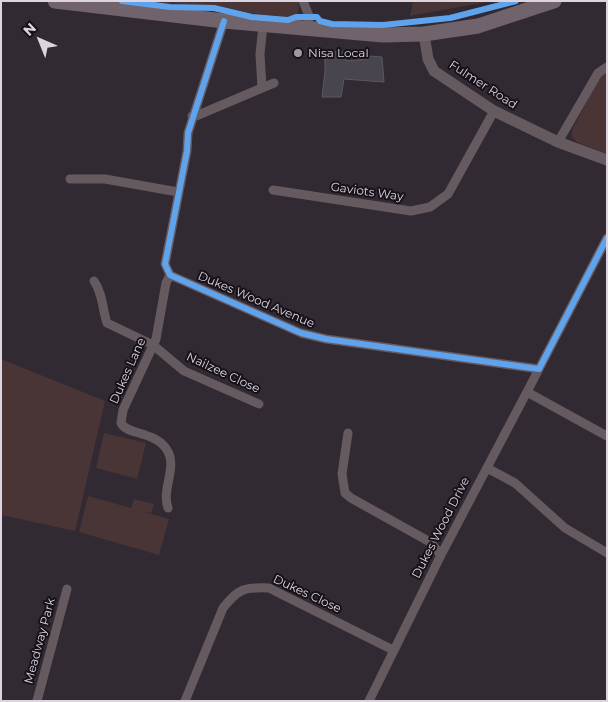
<!DOCTYPE html>
<style>
body{margin:0}
#map{position:relative;width:608px;height:702px;overflow:hidden;background:#312a33;font-family:Montserrat,sans-serif}
canvas{display:block}
.frame{position:absolute;inset:0;border:2px solid #ddd4df;pointer-events:none}
.north{position:absolute;left:15px;top:15px;width:50px;height:50px;-webkit-text-stroke:4px #171219;paint-order:stroke;rotate:316deg;font-size:14px;font-weight:700;line-height:20px;text-align:center;color:#ddd4df}
.north::after{content:'';display:block;margin:auto;width:18px;height:22px;background:#ddd4df;clip-path:polygon(50% 0,100% 100%,50% 72%,0 100%)}
</style>
<div id="map">
<canvas width="608" height="702"></canvas>
<div class="frame"></div>
<div class="north">N</div>
</div>
<script>
const context = document.querySelector('canvas').getContext('2d');
context.lineJoin = 'round';
function fill(path, color) {
  context.fillStyle = color;
  context.fill(path, 'evenodd');
}
function trace(path, color, width, dash) {
  context.strokeStyle = color;
  context.lineWidth = width;
  context.lineCap = dash ? 'butt' : 'round';
  context.setLineDash(dash || []);
  context.stroke(path);
}
function drawText(font, color, halo, rows, align = 'center') {
  context.font = font + ' Montserrat,sans-serif';
  context.lineWidth = 4;
  context.setLineDash([]);
  context.textBaseline = 'middle';
  context.strokeStyle = halo;
  context.fillStyle = color;
  for (const [text, x, y, turn = 0] of rows) {
    context.save();
    context.translate(x, y);
    context.rotate((+turn || 0) * Math.PI / 180);
    context.textAlign = isNaN(turn) ? turn : align;
    if (halo) context.strokeText(text, 0, 0);
    context.fillText(text, 0, 0);
    context.restore();
  }
}
const green = new Path2D(`
 M139,1H298L299,10L296,16L289,17L256,14L223,7Z
 M413,1H492L410,16Z
 M607,70V154L577,142L572,137V130L601,74Z
 M1,359L105,401L75,531L1,515Z
 M104,433L146,443L137,479L96,468Z
 M88,496L131,508L134,499L154,504L151,513L141,511L169,519L159,555L79,532Z`);
const building = new Path2D(`
 M325,52H346V61L368,59L369,56L382,57L384,82L344,79L341,97H322L325,71Z`);
const minor = new Path2D(`
 M303,1L309,16L308,28
 M224,21L188,133L187,151L165,264L170,275L301,333L326,339L539,369L607,238
 M262,88L274,83
 M192,116H196L262,88L260,54L263,25
 M558,142L598,73L607,67
 M70,179H105L178,192
 M273,190L411,211L430,207L448,194L494,111
 M94,281C103,294 102,308 107,323L153,345L184,371L259,404
 M527,392L607,436
 M348,433L342,474L345,493L351,498L430,542L441,555
 M487,468L515,483L565,528L607,553
 M168,508C161,489 178,467 167,450C156,431 126,435 121,423L123,410L156,339L166,283L170,275
 M37,701L67,589
 M185,701L223,608C238,589 244,587 269,588L393,650
 M369,701L441,555L539,369`);
const tertiary = new Path2D(`
 M424,34L428,59L434,71L494,111L558,142L607,160`);
const primary = new Path2D(`
 M55,1L224,21L383,35L424,34L478,26L554,1`);
const cycleway = new Path2D(`
 M122,1L170,7L214,8L252,17L288,20L296,17H317L320,21L332,24L383,25L450,18L516,1
 M224,21L188,133L187,151L165,264L170,275L301,333L326,339L539,369L607,238`);
const markers = [
 [298,53,5,"#a198a3"]
];
const poiNames = [
 ["Nisa Local",308,53]
];
const streetNames = [
 ["Fulmer Road",483,85,33],
 ["Gaviots Way",367,192,8],
 ["Dukes Wood Avenue",256,300,23],
 ["Dukes Lane",128,371,-66],
 ["Nailzee Close",223,373,25],
 ["Dukes Wood Drive",441,528,-63],
 ["Dukes Close",307,594,25],
 ["Meadway Park",40,641,-75]
];
fill(green, '#4a3536');
fill(building, '#48454e');
trace(building, '#5c5861', 1);
trace(minor, '#665a61', 9);
trace(tertiary, '#665a61', 11);
trace(primary, '#71636b', 15);
trace(cycleway, '#60a3ed', 6);
for (const [x, y, r, color] of markers) {
  const dot = new Path2D();
  dot.arc(x, y, r, 0, 2 * Math.PI);
  context.fillStyle = color;
  context.fill(dot);
  trace(dot, '#171219', 2);
}
drawText('12px', '#ddd4df', '#171219', poiNames, 'left');
drawText('12px', '#ddd4df', '#171219', streetNames);
</script>
